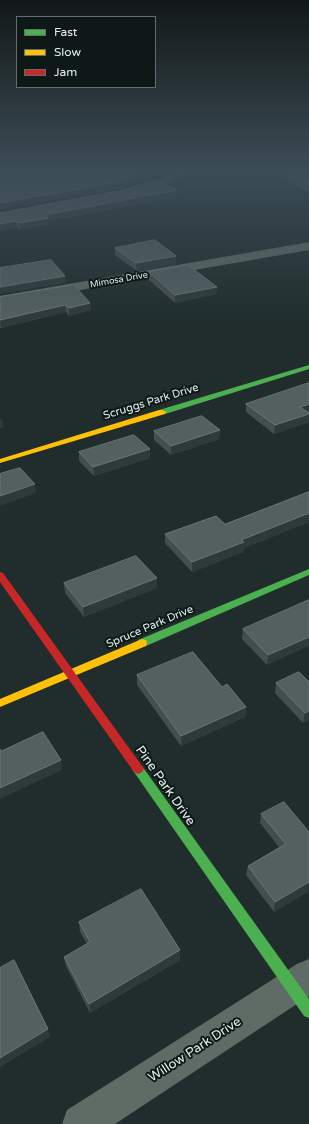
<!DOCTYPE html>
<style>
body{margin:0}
#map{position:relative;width:309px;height:1124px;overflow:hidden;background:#202d2c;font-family:"Varela Round",sans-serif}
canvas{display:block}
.legend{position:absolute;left:16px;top:16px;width:140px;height:72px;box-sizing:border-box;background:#0d1817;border:1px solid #626e6d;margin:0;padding:5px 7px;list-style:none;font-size:12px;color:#e2f0ee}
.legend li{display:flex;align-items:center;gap:8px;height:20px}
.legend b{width:20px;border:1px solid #626e6d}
</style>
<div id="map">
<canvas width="309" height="1124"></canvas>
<ul class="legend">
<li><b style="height:5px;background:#4caf50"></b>Fast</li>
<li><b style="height:5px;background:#ffc107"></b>Slow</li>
<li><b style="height:5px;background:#c62828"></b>Jam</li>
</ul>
</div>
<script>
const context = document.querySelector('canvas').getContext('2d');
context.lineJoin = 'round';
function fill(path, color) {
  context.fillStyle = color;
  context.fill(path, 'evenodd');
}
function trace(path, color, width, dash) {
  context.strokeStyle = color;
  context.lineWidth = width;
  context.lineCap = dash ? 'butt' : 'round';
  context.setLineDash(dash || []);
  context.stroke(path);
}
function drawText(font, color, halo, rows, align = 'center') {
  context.font = font + ' "Varela Round",sans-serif';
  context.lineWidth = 4;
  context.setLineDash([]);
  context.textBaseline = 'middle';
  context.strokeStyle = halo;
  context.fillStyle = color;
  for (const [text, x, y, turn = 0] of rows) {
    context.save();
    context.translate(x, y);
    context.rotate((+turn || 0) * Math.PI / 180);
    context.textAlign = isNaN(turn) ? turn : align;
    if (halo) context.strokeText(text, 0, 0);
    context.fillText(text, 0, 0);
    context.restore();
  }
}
const street = new Path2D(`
 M180,170H193L166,184L133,193L127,190L129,188L158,180Z
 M309,242V250L0,304V296Z
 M309,959V996L115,1124H62L67,1110L297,964Z`);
const fast = new Path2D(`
 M309,365V369L165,414H162L158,412L159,410Z
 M309,569V575L146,646H138L137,643L138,640Z
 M138,764L142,766L309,999V1018L304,1016L134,772L132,769L134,766Z`);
const slow = new Path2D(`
 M159,410H162L166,412L165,414L0,463V459Z
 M142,639L146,640L147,643L146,646L0,707V699Z`);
const jam = new Path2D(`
 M0,572L3,573L142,766L144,769L142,772L138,774L134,772L0,582Z`);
const wall = new Path2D(`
 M223,170H253L232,174Z
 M265,170H309V192Z
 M177,197L48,221L49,224L20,230L0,213Z
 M115,248L176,264L137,271L115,255Z
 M149,272L217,287L216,294L175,303L149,280Z
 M0,297L90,303L91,310L69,316L66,312L1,328H0Z
 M309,383V412H308L309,422L274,434L246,412V404Z
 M220,430L219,439L171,455L154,440V431Z
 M79,452L150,458L94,476L79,461Z
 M309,492V522L244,548L243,552L192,572L165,543V534L225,524Z
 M157,578V588L84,617L65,593L64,583Z
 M309,600L267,665L242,639L243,629Z
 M137,675L222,687L246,707L245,717L181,746L137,685Z
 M309,681V720L303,723L275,693L276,683Z
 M261,814L309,832V891L274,912L246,875L248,866L279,847L260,823Z
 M79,922L180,950V960L90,1013L66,966L64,957L87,944L80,932Z`);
const shadedWall = new Path2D(`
 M138,170H151V174L145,175V180L118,189L0,209V203Z
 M232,170H253L232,174Z
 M177,190V197L48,221L49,224L20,230L19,223L44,215Z
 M16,221L17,228L0,231V224Z
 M176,256V264L137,271L136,263Z
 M65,276L66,283L0,294V287Z
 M217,287L216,294L175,303V295Z
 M90,303L91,310L69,316V308Z
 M65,305L66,312L1,328L0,320Z
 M309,404V412L299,415L300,407Z
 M309,414V422L274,434L275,425Z
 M0,419H2L3,428H0Z
 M220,430L219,439L171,455V446Z
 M150,449V458L94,476L93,467Z
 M35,484L36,493L0,506V496Z
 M309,513V522L244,548L243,552L192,572V562L241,540Z
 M157,578V588L84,617L83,607Z
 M309,637V646L267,665L268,655Z
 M246,707L245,717L181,746V736Z
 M309,711V720L303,723L305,713Z
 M61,760L62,770L0,799V788Z
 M309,882V891L274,912L275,902Z
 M180,950V960L90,1013L89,1004Z
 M48,1029L50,1037L0,1067V1058Z`);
const building = new Path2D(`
 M0,170H140H138L145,174L117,182L0,203Z
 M278,170H309V185Z
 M157,180L177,190L44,215L48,218L19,223L16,221L0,224V213L124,190Z
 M155,240L176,256L136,263L115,248Z
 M51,260L65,276L0,287V268Z
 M188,265L217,287L175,295L149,272Z
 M74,285L90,303L69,308L65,305L0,320V297Z
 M309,383V404L300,407L309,413V414L275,425L246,404Z
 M202,416L220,430L171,446L154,431Z
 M134,435L150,449L93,467L79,452Z
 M20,468L35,484L0,496V474Z
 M309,492V513L241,540L244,542L192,562L165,534L216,516L225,524Z
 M136,556L157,578L83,607L64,583Z
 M309,600V637L268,655L243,629Z
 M193,652L222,687L227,684L246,707L181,736L137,675Z
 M299,672L308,681H309V711L305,713L276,683Z
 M43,732L61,760L0,788V749L1,751Z
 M284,802L309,832V882L275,902L248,866L286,844L261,814Z
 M141,889L180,950L89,1004L64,957L90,942L79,922Z
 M14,960L48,1029L0,1058V968Z`);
const farStreetnames = [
 ["Mimosa Drive",119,280,-10]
];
const streetNames = [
 ["Scruggs Park Drive",151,402,-17],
 ["Spruce Park Drive",150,627,-23]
];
const nearStreetnames = [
 ["Pine Park Drive",165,786,55],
 ["Willow Park Drive",195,1050,-33]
];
fill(street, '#5f6c65');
fill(fast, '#4caf50');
fill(slow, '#ffc107');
fill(jam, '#c62828');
fill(wall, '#434e4f');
fill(shadedWall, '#2e3a3a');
fill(building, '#546060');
trace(building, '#6a7676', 1);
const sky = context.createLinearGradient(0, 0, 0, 327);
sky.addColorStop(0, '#121918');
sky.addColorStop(0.52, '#3c4c56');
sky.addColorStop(1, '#3c4c5600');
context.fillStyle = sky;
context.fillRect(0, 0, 309, 327);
drawText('9px', '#e2f0ee', '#0d1817', farStreetnames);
drawText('11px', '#e2f0ee', '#0d1817', streetNames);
drawText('13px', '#e2f0ee', '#0d1817', nearStreetnames);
</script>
